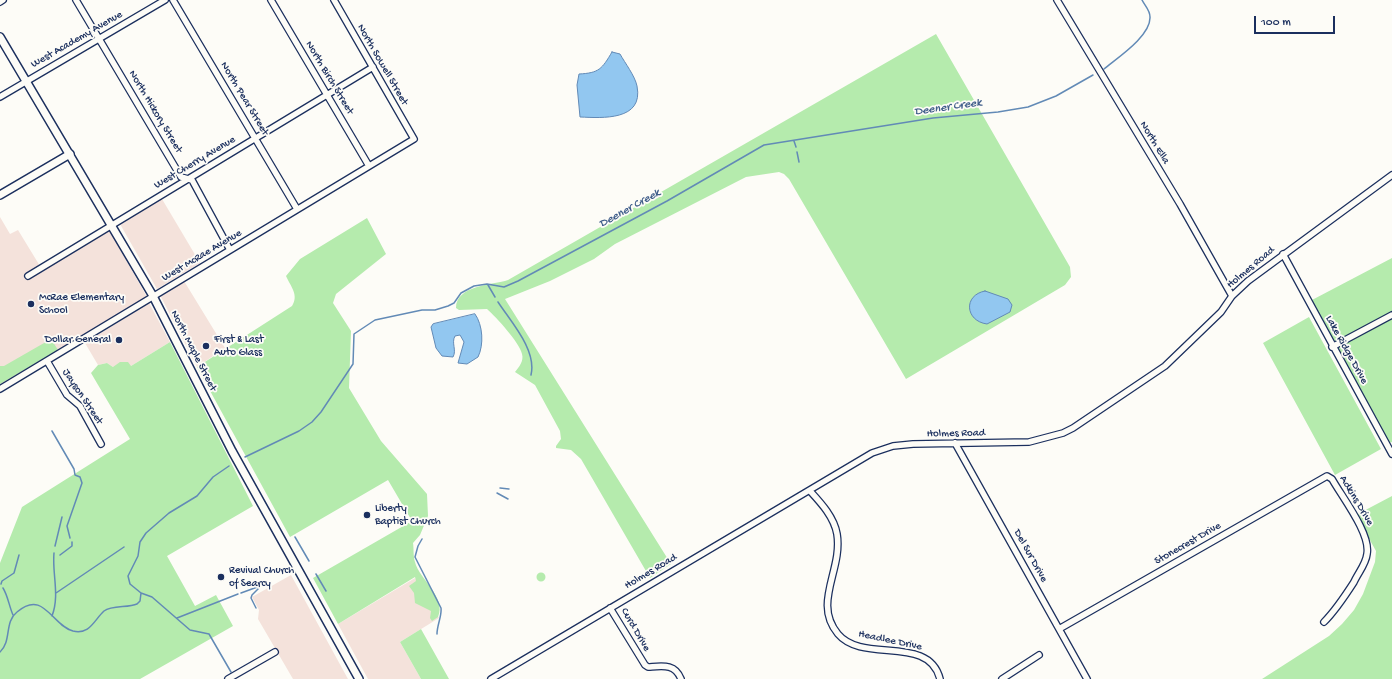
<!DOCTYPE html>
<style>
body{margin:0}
#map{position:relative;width:1392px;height:679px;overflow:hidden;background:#fdfcf7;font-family:"Gochi Hand",sans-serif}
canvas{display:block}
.scale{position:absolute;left:1254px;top:16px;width:81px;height:18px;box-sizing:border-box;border:2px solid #1b2f5e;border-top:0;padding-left:5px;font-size:12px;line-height:14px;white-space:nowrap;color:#1b2f5e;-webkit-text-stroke:3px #fdfcf7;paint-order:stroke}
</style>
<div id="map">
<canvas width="1392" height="679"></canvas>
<div class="scale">100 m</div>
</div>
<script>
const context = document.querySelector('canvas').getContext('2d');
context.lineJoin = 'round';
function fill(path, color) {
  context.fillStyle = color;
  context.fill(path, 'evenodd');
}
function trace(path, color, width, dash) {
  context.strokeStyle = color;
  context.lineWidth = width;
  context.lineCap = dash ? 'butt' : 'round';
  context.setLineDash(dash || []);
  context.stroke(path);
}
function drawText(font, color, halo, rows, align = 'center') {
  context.font = font + ' "Gochi Hand",sans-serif';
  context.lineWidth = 3.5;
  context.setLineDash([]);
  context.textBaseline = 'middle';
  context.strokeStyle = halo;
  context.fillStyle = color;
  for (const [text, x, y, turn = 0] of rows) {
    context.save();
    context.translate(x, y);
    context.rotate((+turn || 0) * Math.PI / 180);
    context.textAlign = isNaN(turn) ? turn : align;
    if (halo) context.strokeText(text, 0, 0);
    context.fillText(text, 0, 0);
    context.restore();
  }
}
const built = new Path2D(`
 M162,199L200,263L157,289L120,224Z
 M0,217L10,234L18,230L43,271L109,230L147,297L0,386Z
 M184,281L225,348L197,367L160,295Z
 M149,303L170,342L131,366L113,367L107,363L98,365L85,343Z
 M291,575L348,679H293L258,619L259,610L252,597Z
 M415,578L439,618L400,642L421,679H368L338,624Z`);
const green = new Path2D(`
 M936,34L1070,267L1071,277L1065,285L906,379L789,179L784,174L779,172L746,177L615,244L594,259L550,281L505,299L671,564L650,578L581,459L571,450L556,448V446L561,439L560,431L535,385L515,372C519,367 524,361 522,354C520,343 496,317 487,309L459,310L456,308C456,285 493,285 508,280Z
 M367,218L386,254L336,294L333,303L351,331L349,388L381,441L427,494L428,516L420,535L413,543C414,549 413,556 415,562C419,579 447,597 438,617L432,621L430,618L431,611L415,603L414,593L409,586L416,581L415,577L338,624L313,578L412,521L388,480L290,537L197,367L292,306C299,295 291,287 286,276L300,259Z
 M1392,258V312L1335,342L1312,300Z
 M1309,317L1381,449L1335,475L1263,343Z
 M1392,318V442L1389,443L1336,347Z
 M51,339L58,350L0,384V366H4Z
 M170,342L253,506L167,556L195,606L216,595L233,626L140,679H0V563L22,507L130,439L91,373L98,365L107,363L113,367L120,362H128L131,366Z
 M1392,496V679H1262L1329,636L1342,624L1354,610L1363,594L1375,562L1376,551L1356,515Z
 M536.5 577a4.5 4.5 0 1 1 9 0a4.5 4.5 0 1 1-9 0Z
 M421,629L449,679H421L400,642Z`);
const water = new Path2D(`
 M612,52L620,54C625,63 635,76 637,86C644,121 602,118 580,117L577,85L579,74C599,73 602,69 612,52Z
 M985,291L1008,299L1012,305L1010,312L987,324C965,321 963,295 985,291Z
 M475,314C483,325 484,345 478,357L467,364L458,363L464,342L460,335L455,336C451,343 457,350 453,357L442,356L436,348L431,327L433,324Z`);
const stream = new Path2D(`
 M1104,69C1117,58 1151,36 1150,17C1150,10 1145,6 1142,0
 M794,141L796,147
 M797,152L799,162
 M488,285L495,297
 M498,302C511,322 537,350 531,375
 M52,431L74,469L75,475L80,477L82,483L67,526L70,538
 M245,457L299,431L312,422L321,412L353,364L354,334L375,320L422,310H435L448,306L454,303L461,293L474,286L487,284L504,287L518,281L667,201L764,145L933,118L998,112L1028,107L1056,96L1093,75
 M500,488L509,489
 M497,493L508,499
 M295,537L309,561
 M422,539L418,546L415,557L441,608C442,616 437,625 437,634
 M55,546L62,517
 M60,555L72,546V542
 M316,574L326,591
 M1,584L2,581L14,573L19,555
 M3,588C8,596 9,606 13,615
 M56,593L124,547
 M141,593L152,597L190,630L209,634L231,672
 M241,593L271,582
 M256,608L251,598L252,595L260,587
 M52,616C60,595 52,574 54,553
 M177,618L238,594
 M0,652C12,641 4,622 17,612C44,589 51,625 73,631C90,635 94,620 104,611C112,605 128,608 137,604L140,601L141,593L130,584L128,576L138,556L140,542L146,533L169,513L197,496L213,477L229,466`);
const minor = new Path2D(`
 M76,0L181,177L192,180L230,250
 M173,0L297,209
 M271,0L369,166
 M1057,0L1180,204L1232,296
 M0,2L3,0
 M0,97L165,0
 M1283,254L1392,454
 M28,276L373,67
 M1332,347L1392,315
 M47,361L67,395L80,406L101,444
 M0,389L414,139L334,0
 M955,443L1087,679
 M810,491C821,503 834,517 837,534C843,570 812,603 838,634C863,664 929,634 940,679
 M610,608L645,665L648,667C662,666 675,663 681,679
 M1059,629L1327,476L1332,479C1342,497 1371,534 1367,554C1366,564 1358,573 1354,582C1345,596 1336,610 1324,622
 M228,679L275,652
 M491,679L872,453L893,446L913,444L1029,442L1063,433L1073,428L1165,366L1221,312L1232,296L1248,281L1392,175
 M1002,679L1039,655`);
const tertiary = new Path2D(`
 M0,195L70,154`);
const secondary = new Path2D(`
 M0,37L153,296L232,451L359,679`);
const markers = [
 [31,304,4,"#1b2f5e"],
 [119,340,4,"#1b2f5e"],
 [206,346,4,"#1b2f5e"],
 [367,515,4,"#1b2f5e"],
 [221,577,4,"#1b2f5e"]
];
const streetNames = [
 ["West Academy Avenue",77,40,-30],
 ["North Sowell Street",382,65,60],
 ["North Birch Street",329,78,59],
 ["North Pear Street",244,99,59],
 ["North Hickory Street",155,112,59],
 ["North Ella",1154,143,59],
 ["West Cherry Avenue",195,163,-31],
 ["West McRae Avenue",202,256,-31],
 ["Holmes Road",1251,268,-40],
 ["Lake Ridge Drive",1346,350,61],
 ["North Maple Street",193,351,63],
 ["Jayson Street",82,397,56],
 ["Holmes Road",956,434,-1],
 ["Adkins Drive",1356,501,59],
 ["Stonecrest Drive",1188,544,-30],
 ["Del Sur Drive",1030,556,61],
 ["Holmes Road",651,572,-31],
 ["Curd Drive",635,630,60],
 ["Headlee Drive",890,641,12]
];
const poiNames = [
 ["McRae Elementary",39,298],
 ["School",39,311],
 ["Dollar General",111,340,"right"],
 ["First & Last",214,340],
 ["Auto Glass",214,353],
 ["Liberty",375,509],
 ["Baptist Church",375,522],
 ["Revival Church",229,571],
 ["of Searcy",229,584]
];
const waterNames = [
 ["Deener Creek",948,108,-8],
 ["Deener Creek",630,209,-29]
];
fill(built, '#f4e2db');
fill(green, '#b5ebad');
fill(water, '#92c7f0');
trace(water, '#628ab6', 1);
trace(stream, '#628ab6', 1.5);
trace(minor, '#1b2f5e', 8);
trace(tertiary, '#1b2f5e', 10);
trace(secondary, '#1b2f5e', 10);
trace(minor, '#fdfcf7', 5.5);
trace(tertiary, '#fdfcf7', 7);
trace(secondary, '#fdfcf7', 7);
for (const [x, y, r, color] of markers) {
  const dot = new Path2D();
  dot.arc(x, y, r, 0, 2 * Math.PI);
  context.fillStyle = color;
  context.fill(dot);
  trace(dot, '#fdfcf7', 1.5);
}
drawText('11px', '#1b2f5e', '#fdfcf7', streetNames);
drawText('11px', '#1b2f5e', '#fdfcf7', poiNames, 'left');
drawText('italic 12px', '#3f5d8a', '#fdfcf7', waterNames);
</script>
